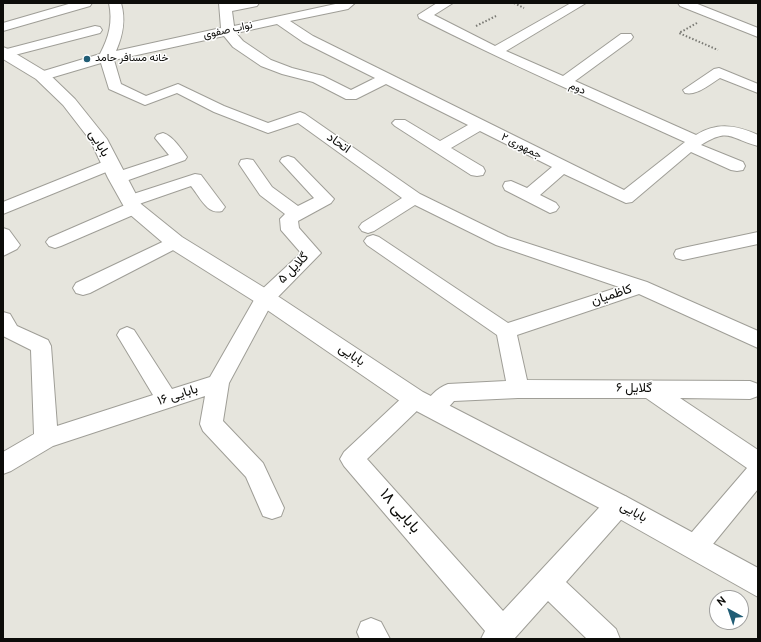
<!DOCTYPE html>
<meta charset="utf-8">
<style>
body{margin:0}
#map{position:relative;width:761px;height:642px;overflow:hidden;background:#e6e5dd;font-family:Overpass,sans-serif}
canvas{display:block}
.frame{position:absolute;inset:0;border:4px solid #0c0c09;pointer-events:none}
.north{position:absolute;left:709px;top:590px;width:40px;height:40px;box-sizing:border-box;background:#fff;border:1px solid #9e9e9d;border-radius:50%;rotate:320deg;font-size:11px;font-weight:700;line-height:16px;text-align:center;color:#0c0c09}
.north::after{content:'';display:block;margin:auto;width:14px;height:18px;background:#215d75;clip-path:polygon(50% 0,100% 100%,50% 72%,0 100%)}
</style>
<div id="map">
<canvas width="761" height="642"></canvas>
<div class="frame"></div>
<div class="north">N</div>
</div>
<script>
const context = document.querySelector('canvas').getContext('2d');
context.lineJoin = 'round';
function trace(path, color, width, dash) {
  context.strokeStyle = color;
  context.lineWidth = width;
  context.lineCap = dash ? 'butt' : 'round';
  context.setLineDash(dash || []);
  context.stroke(path);
}
function fill(path, color) {
  context.fillStyle = color;
  context.fill(path, 'evenodd');
}
function drawText(font, color, halo, rows, align = 'center') {
  context.font = font + ' Overpass,Vazirmatn,sans-serif';
  context.lineWidth = 3;
  context.setLineDash([]);
  context.textBaseline = 'middle';
  context.strokeStyle = halo;
  context.fillStyle = color;
  for (const [text, x, y, turn = 0] of rows) {
    context.save();
    context.translate(x, y);
    context.rotate((+turn || 0) * Math.PI / 180);
    context.textAlign = isNaN(turn) ? turn : align;
    if (halo) context.strokeText(text, 0, 0);
    context.fillText(text, 0, 0);
    context.restore();
  }
}
const path = new Path2D(`
 M514,3L524,8
 M697,23L679,33L718,50
 M476,26L496,16`);
const minor = new Path2D(`
 M72,3H92L90,6L3,31V23Z
 M109,3H121C126,20 123,35 116,51L221,28L219,3H259L257,6L232,11L234,26L340,3H355L348,9L290,21L313,36L624,190L685,142C595,101 507,63 419,18L418,15L437,3H453L434,15L495,46L571,3H586L506,51L563,76L621,34H631L633,37L631,40L575,81L696,135C717,122 736,125 758,135V146C730,139 730,127 701,145L743,162L745,166L743,170L737,171L731,170L691,152L632,202L626,203L564,174L540,195L556,203L559,207L556,211L550,213L505,190L503,186L505,182L511,181L527,188L552,167L480,131L451,148L483,167L485,171L483,175L477,176L471,175L395,126L392,123L395,120H405L440,141L468,125L386,84L356,99H346L313,82L282,74L261,66L233,47L224,36L114,60L121,84L146,96L178,84L224,106L268,123L300,112L305,114L420,194L508,237L647,282L758,331V348L639,294L517,335L527,380L750,381L758,384V396L750,399L680,398L758,450V489L704,555L695,559L686,555L682,547L686,539L747,468L646,398H518L454,401C445,411 439,420 425,415L422,409C427,398 437,388 448,384L506,381L497,335L367,245L364,241L367,237L373,235L379,237L508,323L619,287L496,245L415,205L374,231L368,233L362,231L359,227L362,223L402,198L298,123L268,133L214,112L177,93L145,105L109,89L101,63L47,79H37L35,76L37,73L100,54C109,37 113,22 109,3ZM277,24L303,42L375,78L351,90L323,76L292,68L271,60L243,41L236,33Z
 M678,3H695L758,28V37L680,6Z
 M95,26L100,27L102,30L100,33L7,57L3,56V50Z
 M719,68L758,84V93L720,78C710,84 697,96 685,93L683,90L714,69Z
 M163,133C173,136 181,149 187,157L185,160L123,182L117,183L111,182L109,178L111,174L169,155L155,138L157,135Z
 M288,156L294,158L334,199L331,203L298,221L299,228L321,253L272,303L229,383L223,421L263,463L284,508L281,516L272,519L263,516L246,477L203,431L200,424L205,396L53,446L11,471L3,474V452L34,434L31,350L3,336V312L10,314L17,326L48,340L51,346L57,426L153,395L117,335L120,330L127,327L134,330L172,389L210,377L258,293L301,253L281,230L280,219L285,214L260,195L239,164L241,160L247,159L253,160L272,187L298,206L314,198L280,161L282,158Z
 M110,159L116,160L118,164L116,168L3,214V202Z
 M195,174L201,175L225,207L222,211C207,215 200,197 191,186L139,204L143,208L140,212L61,246L55,248L49,246L46,242L49,238L125,205L121,201L124,197Z
 M3,228L9,230L20,245L17,249L3,256Z
 M758,232V244L683,260L676,258L674,254L676,250L683,248Z
 M175,236L181,238L184,242L181,246L90,293L83,295L76,293L73,288L76,283Z
 M415,390L423,393L426,399L423,405L367,459L503,611L609,497L618,494L627,497L630,505L627,513L566,582L616,629L620,639H587L548,601L514,639H481L485,631L344,466L340,459L344,452L407,393Z
 M371,618L381,622L390,639H360L357,632L361,622Z`);
const major = new Path2D(`
 M3,47L8,49L48,73L75,99L107,139L141,204L182,237L273,293L423,392L627,497L758,568V597L609,513L407,406L257,303L168,247L127,212L108,178L90,140L63,105L36,79L3,59Z`);
const markers = [
 [87,59,4,"#215d75"]
];
const farStreetnames = [
 ["نواب صفوی",228,31,-12],
 ["دوم",577,89,23],
 ["جمهوری ۲",521,147,27]
];
const farPoinames = [
 ["خانه مسافر حامد",95,59]
];
const streetNames = [
 ["بابایی",98,144,59],
 ["اتحاد",338,144,35],
 ["گلایل ۵",294,269,-45],
 ["کاظمیان",612,296,-18],
 ["بابایی",351,356,34],
 ["گلایل ۶",634,389],
 ["بابایی ۱۶",178,396,-18],
 ["بابایی",633,513,29]
];
const nearStreetnames = [
 ["بابایی ۱۸",399,512,49]
];
trace(minor, '#9f9e97', 2);
trace(major, '#9f9e97', 2);
trace(path, '#797973', 2, [1.5, 2]);
fill(minor, '#fff');
fill(major, '#fff');
for (const [x, y, r, color] of markers) {
  const dot = new Path2D();
  dot.arc(x, y, r, 0, 2 * Math.PI);
  context.fillStyle = color;
  context.fill(dot);
  trace(dot, '#fff', 1.5);
}
drawText('11px', '#0c0c09', '#fff', farStreetnames);
drawText('11px', '#0c0c09', '#fff', farPoinames, 'left');
drawText('13px', '#0c0c09', '#fff', streetNames);
drawText('16px', '#0c0c09', '#fff', nearStreetnames);
</script>
